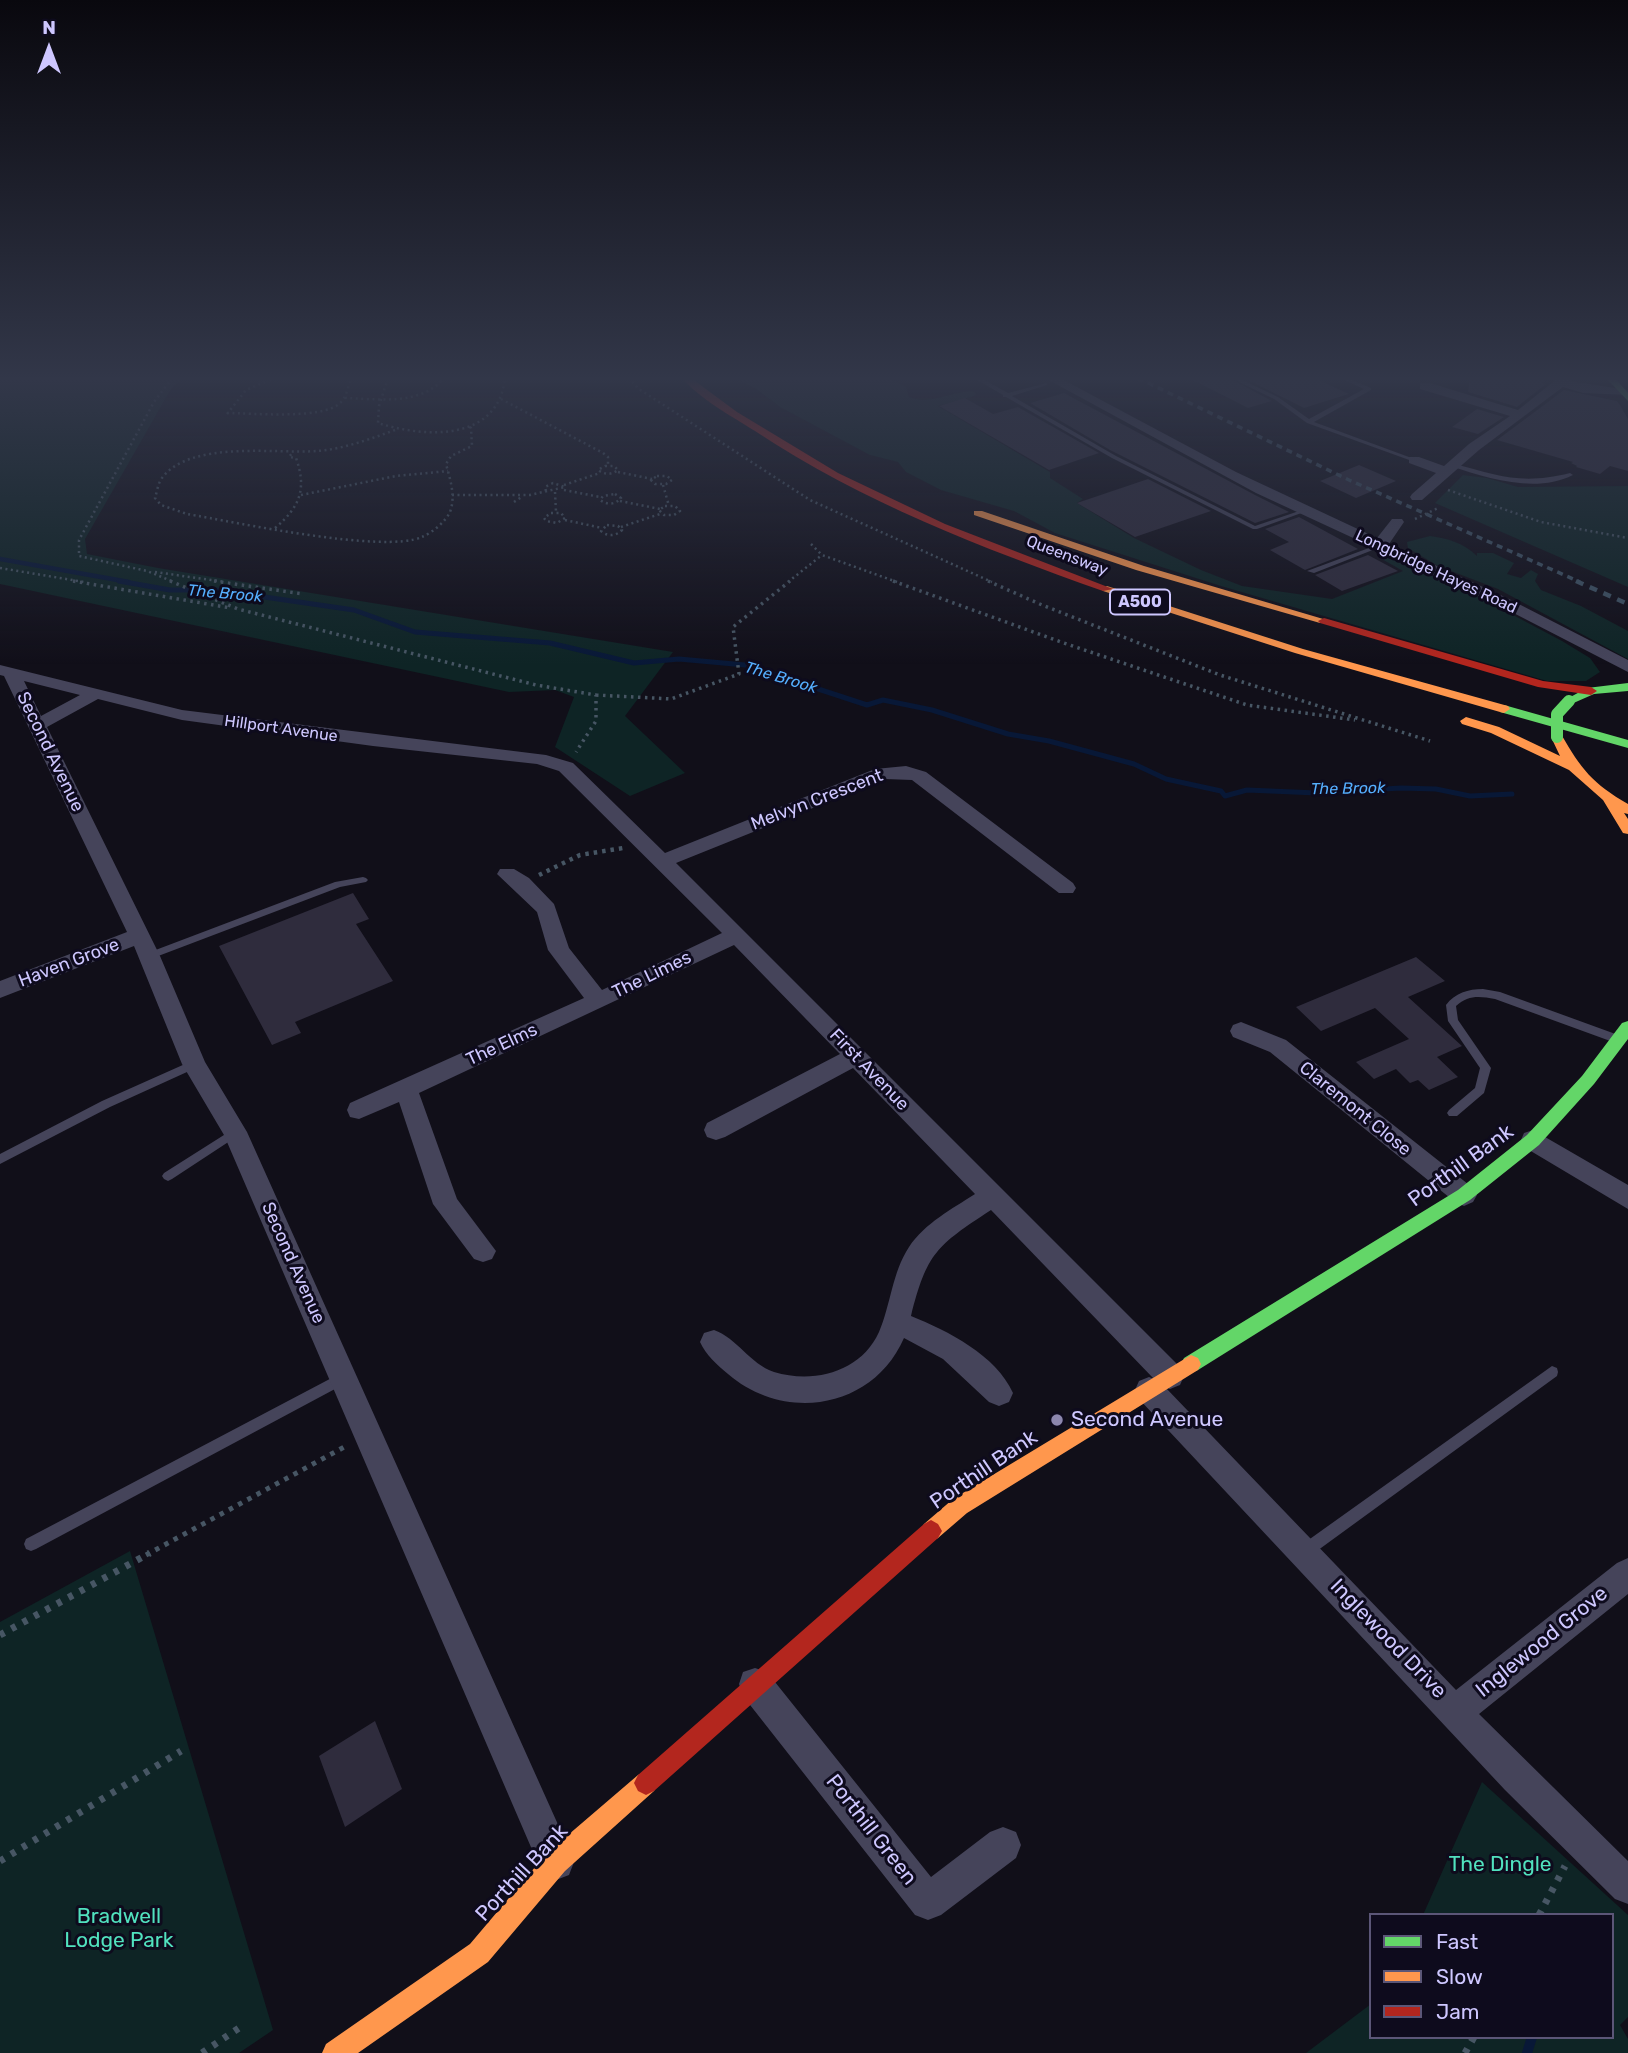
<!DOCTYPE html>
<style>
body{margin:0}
#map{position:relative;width:1628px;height:2053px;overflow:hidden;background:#110f19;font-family:Rubik,sans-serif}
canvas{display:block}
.legend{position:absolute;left:1369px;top:1913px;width:245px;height:126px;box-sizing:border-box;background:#0e0b1d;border:2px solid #5b5677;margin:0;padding:9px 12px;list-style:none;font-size:21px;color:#cec7ff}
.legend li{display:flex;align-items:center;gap:14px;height:35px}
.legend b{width:35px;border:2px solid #5b5677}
.north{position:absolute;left:14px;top:14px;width:70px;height:70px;-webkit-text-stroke:5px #0e0b1d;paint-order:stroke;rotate:0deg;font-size:19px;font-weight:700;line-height:28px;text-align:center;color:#cec7ff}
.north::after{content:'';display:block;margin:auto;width:24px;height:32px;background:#cec7ff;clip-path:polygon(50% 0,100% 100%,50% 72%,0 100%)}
</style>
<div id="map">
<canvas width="1628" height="2053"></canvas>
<ul class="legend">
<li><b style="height:9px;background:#63d668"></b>Fast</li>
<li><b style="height:9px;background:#ff974d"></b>Slow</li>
<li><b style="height:9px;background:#b3261e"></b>Jam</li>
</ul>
<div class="north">N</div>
</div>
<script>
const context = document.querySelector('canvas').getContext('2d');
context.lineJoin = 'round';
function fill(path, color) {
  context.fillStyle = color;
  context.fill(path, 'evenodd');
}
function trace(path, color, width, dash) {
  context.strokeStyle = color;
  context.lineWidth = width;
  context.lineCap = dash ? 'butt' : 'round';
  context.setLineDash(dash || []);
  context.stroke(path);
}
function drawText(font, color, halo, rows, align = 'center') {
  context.font = font + ' Rubik,sans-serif';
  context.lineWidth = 6;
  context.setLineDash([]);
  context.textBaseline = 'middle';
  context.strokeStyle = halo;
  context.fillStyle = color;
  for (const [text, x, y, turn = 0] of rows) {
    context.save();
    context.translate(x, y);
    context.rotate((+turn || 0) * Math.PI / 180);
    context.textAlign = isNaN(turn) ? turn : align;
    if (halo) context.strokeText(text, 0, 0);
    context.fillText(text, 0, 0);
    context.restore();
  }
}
const green = new Path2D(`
 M0,378H182L171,389L85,539L87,554L158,568L673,652L625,716L685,773L630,796L555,747L574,697L555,690L509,692L0,584Z
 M734,378H889L906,387L909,397C931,405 950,392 972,391L976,393L974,396L938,406L1050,472V478L1083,499L1077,503L1134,538L1201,570L1242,586L1332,599L1403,571L1380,558L1384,556L1466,590L1562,641L1590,658L1600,672L1586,681H1547L1221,586L1055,533L1014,511L941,490L906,472L898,462L870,455L780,407L755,388Z
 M1463,475L1487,478L1518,487L1628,486V587L1435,503Z
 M1430,536C1447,538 1464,543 1477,556V553H1493L1514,563L1507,574L1521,578L1531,570L1538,574L1535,581L1541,590L1581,606L1628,631V659L1498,589L1438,566L1408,548L1407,542Z
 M130,1551L273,2030L239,2053H0V1622Z
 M1482,1782L1628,1915V2017L1620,2025L1628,2039V2053H1306L1371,2004V2037H1612V1915H1423Z`);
const streamFar2 = new Path2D(`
 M0,559L129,582`);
const streamFar1 = new Path2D(`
 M119,581L170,590H216L354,610L415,632L550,643L634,663L679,659L745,665L867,705L883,700L932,710L1008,734L1049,741L1134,764L1166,779L1221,791L1225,796L1247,790L1317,793L1401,788L1436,789L1470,796L1512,794`);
const stream = new Path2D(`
 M1527,2053L1532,2037`);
const building = new Path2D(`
 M1189,378H1229L1272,401L1248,408Z
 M1244,378H1314L1349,394L1304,408Z
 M1470,378H1549L1542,383L1546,384L1517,407L1468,392Z
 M1564,390L1617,401L1620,405L1628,419V471L1610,466L1600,474L1576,467L1577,466L1571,463L1573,462L1497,440Z
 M1064,393L1255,495L1289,512L1255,523L1110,450L1030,403Z
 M965,398L993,414L1018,407L1099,453L1049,470L939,406Z
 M1477,409L1504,417L1478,434L1452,427Z
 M1359,465L1396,481L1356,498L1320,481Z
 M1148,479L1211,511L1135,537L1077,503Z
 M1299,517L1334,536L1358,549L1305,570L1270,550L1289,542L1265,529Z
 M1368,555L1398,571L1342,591L1315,575Z
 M353,893L369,919L356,924L393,981L295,1022L301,1033L272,1045L219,946Z
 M1416,957L1445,981L1408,997L1462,1046L1437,1057L1458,1077L1429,1090L1418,1080L1410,1083L1396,1069L1374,1079L1356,1062L1409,1039L1375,1008L1321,1031L1296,1007Z
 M375,1721L402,1789L345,1827L319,1756Z`);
const pathFar4 = new Path2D(`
 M172,378L154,402L79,540V556L147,571L174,582
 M388,378L379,406L378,423C425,438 498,442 505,378
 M628,378L639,389L810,500L992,582
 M345,398C378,399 421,406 444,378
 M501,399L603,453L608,457V466
 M227,413C251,413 323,420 340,403C347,397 348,386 351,378
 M227,414L246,390L274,378
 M395,430C370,439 344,449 317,451C276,454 190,440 162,478C158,483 157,492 155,498L161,505L187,514C235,522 383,554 422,537C432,533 446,521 450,512C456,496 450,479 446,464L451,456L472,446L471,428L468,426
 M605,466H614L618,470C611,475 605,475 598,470Z
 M618,472L652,479
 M657,476H667L672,480L666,484H655L651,480Z
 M564,485L600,473
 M663,485L669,506
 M564,490L600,497
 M1448,490L1541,522L1628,538
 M555,492L556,512
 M615,494L621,498C615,505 607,505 600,500L603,496Z
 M301,495L396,476L448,471
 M452,495H530L565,487L553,483L545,487L546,491
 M620,501L660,509
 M514,502L523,496
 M665,506H675L680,511L674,515H664L659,510Z
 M551,513H561L565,518L557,523L546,521L544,518Z
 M565,520L602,528
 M607,525L618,526L622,530C616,536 608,537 601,531Z
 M621,527L660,514
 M275,528C300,507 307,489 296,458L289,457L293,452
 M811,544L822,555L897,582
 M0,568L84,582
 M155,572L225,582
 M788,582L822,555`);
const pathFar3 = new Path2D(`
 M73,581L231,608
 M170,581L238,609L536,685L596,695V721L576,752
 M214,581L303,594
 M893,581L1061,642L1247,705L1355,720
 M988,581L1042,605L1220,675L1430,741
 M596,695L671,699L739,674L733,627L790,581`);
const pathFar2 = new Path2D(`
 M539,875L580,855L623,848`);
const pathFar1 = new Path2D(`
 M146,1555L346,1446`);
const path = new Path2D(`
 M0,1635L150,1553
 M0,1861L181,1751
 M1539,1915L1565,1866
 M202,2053L245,2024
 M1465,2053L1474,2037`);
const lane = new Path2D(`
 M974,378H981L1008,393L1047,383V385L1012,396L1116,456L1255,526L1302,510L1307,511L1257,529H1253L1112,458L1006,397H1003V395Z
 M1231,378H1238L1278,397L1309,419L1364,389L1340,378H1347L1371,388V390L1314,422L1417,460L1412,461L1307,423L1274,399Z
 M1452,463C1498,476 1522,485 1570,473L1573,475C1535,494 1488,478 1450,466V464Z
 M1377,545L1383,546L1314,573L1307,571Z
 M363,877L366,878L368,880L366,882L340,887L153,958H145L144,956L145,954L335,882Z
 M1483,989L1500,992L1621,1036L1622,1039L1621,1042H1613L1495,999C1479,996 1468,995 1456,1006L1458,1020L1491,1068L1484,1093L1457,1116H1449L1447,1113L1449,1110L1475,1088L1480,1068L1448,1021L1446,1005C1455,993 1468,989 1483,989Z
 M194,1060L198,1061L199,1064L198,1067L110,1107L0,1164V1154L102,1101Z
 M235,1128L239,1129L241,1132L239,1135L172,1179L168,1181L164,1179L162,1176L164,1173Z
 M1552,1366L1557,1368L1558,1372L1557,1376L1310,1556L1305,1558L1300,1556L1298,1551L1300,1546Z
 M343,1372L348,1374L350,1378L348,1382L36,1549L31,1551L26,1549L24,1544L26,1539Z`);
const street = new Path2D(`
 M1045,378H1060L1236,472L1377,538L1392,519H1402L1404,522L1389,544L1509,599L1628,660V672L1498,605L1256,493Z
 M1558,378H1572L1570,381L1628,390V395L1583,393L1563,387L1479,450L1422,500H1412L1410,497L1412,494L1436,473L1409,463V457H1419L1444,466L1469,444L1510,416L1420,389V383H1430L1518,410Z
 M0,665L182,710L546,755L573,763L665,853L875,769L906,766L926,772L1073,883L1076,888L1073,893H1059L912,780L885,779L676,863L1180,1367L1184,1376L1180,1385L1170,1389L1165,1387L1456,1690L1617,1563L1628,1558V1594L1479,1714L1628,1861V1904L1615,1899L1505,1790L1139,1399L1135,1390L1139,1381L1149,1377L1154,1379L991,1210C936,1246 927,1253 911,1316C948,1331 996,1355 1013,1393L1009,1402L999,1406L989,1402L943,1359L904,1338C873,1409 785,1423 728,1374C717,1365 706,1355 700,1342L704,1333L714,1330C737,1338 750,1364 774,1372C814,1384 861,1372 879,1332C891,1304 892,1273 909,1247C925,1223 952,1209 975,1194L853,1068L725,1137L716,1140L707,1137L704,1130L707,1123L840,1054L734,945L419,1093L457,1199L496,1251L492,1259L483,1262L474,1259L433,1204L399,1102L359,1119L350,1117L347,1110L350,1103L584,998L548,950L537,912L497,874L500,869H514L529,878L554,904L569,948L602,990L722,933L559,771L537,764L373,746L182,720L98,699L47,727L160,956L205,1062L247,1132L569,1849L574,1862L569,1875L556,1880L543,1875L224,1135L182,1064L134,946L0,998V981L127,932L4,676L0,675ZM24,681L80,695L41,716Z
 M1241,1022L1286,1040L1473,1188L1477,1195L1473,1202L1464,1206L1455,1202L1270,1052L1233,1037L1230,1031L1233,1025Z
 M1533,1130L1628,1185V1209L1524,1147L1521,1140L1524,1133Z
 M755,1668L767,1672L931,1877L990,1832L1003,1827L1016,1832L1021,1845L1016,1858L941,1915L928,1920L915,1915L743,1696L739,1684L743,1672Z`);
const fast = new Path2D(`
 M1606,378H1615L1628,393V401Z
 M1628,683V691L1594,694L1569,705L1563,701L1587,688Z
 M1504,705L1628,740V748L1500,712V706Z
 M1628,1021V1039L1594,1084L1539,1145L1470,1200L1198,1370L1191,1373L1184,1370L1181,1364L1184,1358L1458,1190L1527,1135L1582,1076L1622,1023Z`);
const slow = new Path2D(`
 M974,511H982L1144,566L1330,621L1320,623L1136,570L974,515Z
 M1107,586L1303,649L1508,706L1510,709L1504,713L1500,712L1295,653L1103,591L1101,589Z
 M1466,717L1499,727L1560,756L1551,737L1553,734H1561C1581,769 1593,784 1628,804V814L1624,813L1628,819V834L1623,833L1603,800L1569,770L1491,733L1462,724L1460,721Z
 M1191,1355L1198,1358L1201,1364L1198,1370L967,1513L938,1538L931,1542L924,1538L920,1531L924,1524L953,1499Z
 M646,1771L654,1775L658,1783L654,1791L565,1871L488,1962L358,2053H322L326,2044L470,1944L547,1853L638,1775Z`);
const jam = new Path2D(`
 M682,378H691L737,412L838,473L945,524L1113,589L1103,591C982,548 862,502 755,431C731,416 700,399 682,378Z
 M1324,618L1543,681L1591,687L1597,691L1591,695L1538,687L1320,623L1318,621Z
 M931,1520L938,1524L942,1531L938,1538L654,1791L646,1795L638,1791L634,1783L638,1775L924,1524Z`);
const railFar1 = new Path2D(`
 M1138,378L1349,480L1580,582`);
const rail = new Path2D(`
 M1576,581L1628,604`);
const pathBridge = new Path2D(`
 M1415,519L1438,508`);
const fastBridge = new Path2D(`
 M1557,737V714L1569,701`);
const markers = [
 [1057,1420,7,"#8c87ae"]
];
const farStreetnames = [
 ["Queensway",1067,556,21],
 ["Longbridge Hayes Road",1436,572,25],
 ["Hillport Avenue",281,729,8]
];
const farWaternames = [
 ["The Brook",225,594,5],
 ["The Brook",781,678,17],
 ["The Brook",1348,789,-1]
];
const shields = [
 [1140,602,60]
];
const shieldNames = [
 ["A500",1140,602]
];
const streetNames = [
 ["Second Avenue",50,752,64],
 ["Melvyn Crescent",817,800,-21],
 ["Haven Grove",69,963,-21],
 ["The Limes",652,975,-26],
 ["The Elms",502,1045,-25],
 ["First Avenue",869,1070,46],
 ["Claremont Close",1355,1109,39],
 ["Second Avenue",293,1263,66]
];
const nearStreetnames = [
 ["Porthill Bank",1461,1166,-36],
 ["Porthill Bank",984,1470,-34],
 ["Inglewood Drive",1388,1639,46],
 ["Inglewood Grove",1542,1642,-39],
 ["Porthill Green",871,1830,52],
 ["Porthill Bank",522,1873,-47]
];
const nearPoinames = [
 ["Second Avenue",1071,1420]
];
const nearParknames = [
 ["The Dingle",1500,1865],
 ["Bradwell",119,1917],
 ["Lodge Park",119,1941]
];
fill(green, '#0e2425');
trace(streamFar2, '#081837', 4.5);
trace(streamFar1, '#081837', 5);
trace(stream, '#081837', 10);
fill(building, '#2f2c3d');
trace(pathFar4, '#475664', 2.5, [2, 3.5]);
trace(pathFar3, '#475664', 3.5, [2.5, 4.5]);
trace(pathFar2, '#475664', 4.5, [3.5, 5]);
trace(pathFar1, '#475664', 5, [4.5, 6]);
trace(path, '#475664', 7, [5, 8]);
fill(lane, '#45445a');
fill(street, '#45445a');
fill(fast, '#63d668');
fill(slow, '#ff974d');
fill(jam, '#b3261e');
trace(railFar1, '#3e5263', 3.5, [6, 5]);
trace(rail, '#3e5263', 4.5, [8, 7]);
trace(pathBridge, '#475664', 2.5, [2, 3.5]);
trace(fastBridge, '#63d668', 12);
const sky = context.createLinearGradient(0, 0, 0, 665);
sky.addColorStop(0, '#09080e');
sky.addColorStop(0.57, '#323749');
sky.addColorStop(1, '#32374900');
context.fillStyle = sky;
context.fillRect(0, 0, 1628, 665);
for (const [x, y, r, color] of markers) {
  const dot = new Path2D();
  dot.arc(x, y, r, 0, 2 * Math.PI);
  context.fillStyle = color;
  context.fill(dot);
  trace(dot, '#0e0b1d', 2.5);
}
drawText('16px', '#cec7ff', '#0e0b1d', farStreetnames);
drawText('italic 16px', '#55afff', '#0e0b1d', farWaternames);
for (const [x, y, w] of shields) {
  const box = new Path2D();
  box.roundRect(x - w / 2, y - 12.5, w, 25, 5);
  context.fillStyle = '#0e0b1d';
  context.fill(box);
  trace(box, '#cec7ff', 2);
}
drawText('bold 16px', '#cec7ff', null, shieldNames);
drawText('18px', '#cec7ff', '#0e0b1d', streetNames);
drawText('21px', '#cec7ff', '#0e0b1d', nearStreetnames);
drawText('21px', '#cec7ff', '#0e0b1d', nearPoinames, 'left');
drawText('21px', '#51e1be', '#0e0b1d', nearParknames);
</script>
